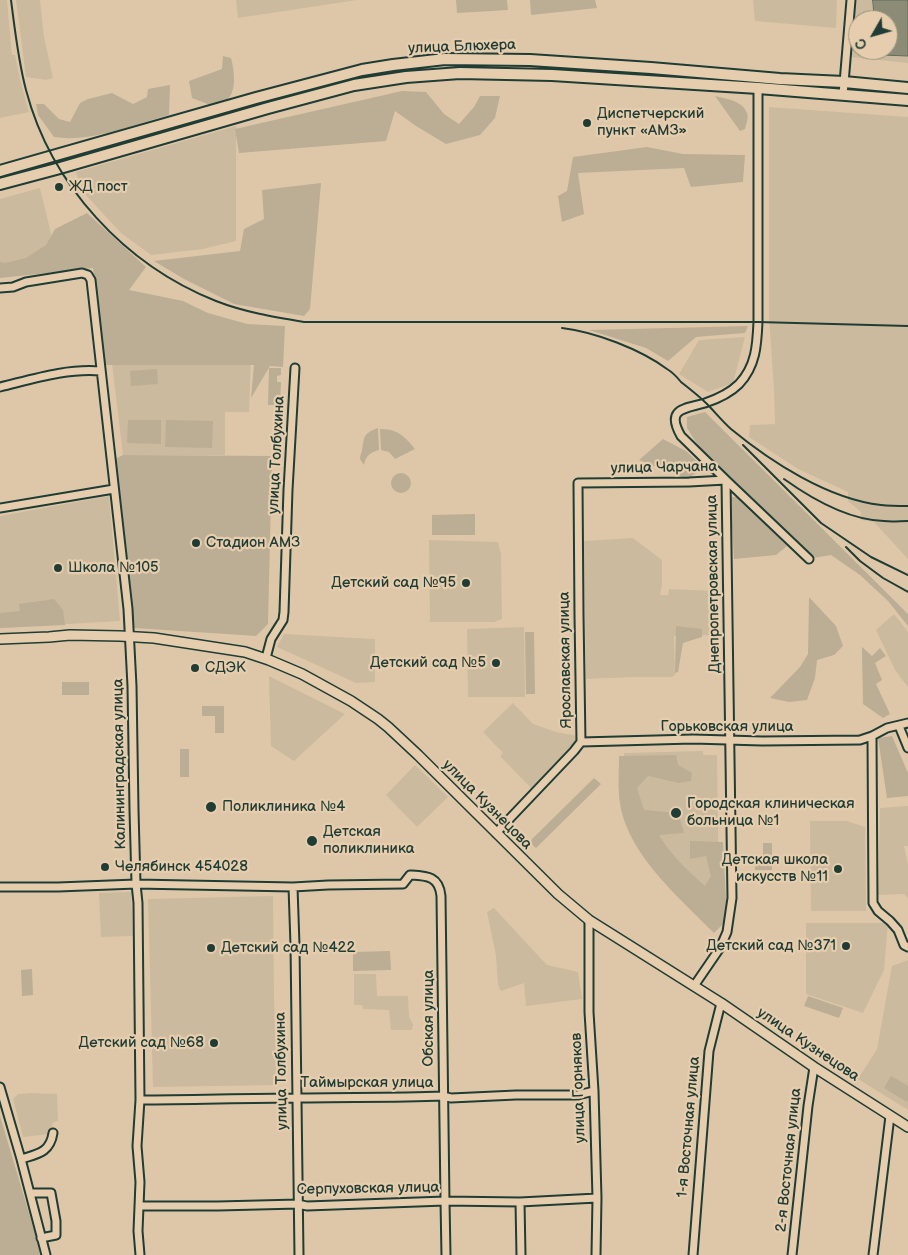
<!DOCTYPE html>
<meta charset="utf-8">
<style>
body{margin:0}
#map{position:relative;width:908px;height:1255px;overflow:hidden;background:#dec7a9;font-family:"Balsamiq Sans",sans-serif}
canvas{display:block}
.north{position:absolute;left:848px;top:10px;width:50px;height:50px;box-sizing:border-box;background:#e6cdae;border:1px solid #96937d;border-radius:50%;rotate:232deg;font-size:14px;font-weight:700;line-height:20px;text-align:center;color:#1f3d34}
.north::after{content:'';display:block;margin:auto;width:18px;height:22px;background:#1f3d34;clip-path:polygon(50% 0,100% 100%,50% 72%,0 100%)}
</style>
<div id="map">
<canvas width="908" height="1255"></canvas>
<div class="north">С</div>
</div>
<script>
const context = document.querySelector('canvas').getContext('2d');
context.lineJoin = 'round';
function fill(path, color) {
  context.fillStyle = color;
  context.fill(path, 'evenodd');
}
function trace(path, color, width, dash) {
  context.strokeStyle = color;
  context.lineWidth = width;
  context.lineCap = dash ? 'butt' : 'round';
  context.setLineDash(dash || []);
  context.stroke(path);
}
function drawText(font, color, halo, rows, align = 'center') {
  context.font = font + ' "Balsamiq Sans",sans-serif';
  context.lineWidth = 4.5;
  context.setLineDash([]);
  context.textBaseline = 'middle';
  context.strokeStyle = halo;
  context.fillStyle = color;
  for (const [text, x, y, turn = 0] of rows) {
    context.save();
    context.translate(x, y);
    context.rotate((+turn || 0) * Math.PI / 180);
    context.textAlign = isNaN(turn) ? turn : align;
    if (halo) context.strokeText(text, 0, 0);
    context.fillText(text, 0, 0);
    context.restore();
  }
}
const built = new Path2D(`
 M0,0H7L12,55H15L20,79L29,112L0,118Z
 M16,0H40L44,37L53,78L46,80L26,77Z
 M236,0H357L238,18Z
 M753,0H837L836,28L755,21Z
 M857,0H908V63L851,57ZM858,20H888V50H858Z
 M769,107L908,117V559L874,522L861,520V512L848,501V492L798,469L749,437L750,425L775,424L774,390L769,317Z
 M236,126V241L203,249L151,255L121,233L83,192L76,172Z
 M40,188L57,258L0,270V199Z
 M745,337L733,383L708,392L679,374L699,340Z
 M251,356L249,412H225V455H123L112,364Z
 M109,496L120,621L0,628V516Z
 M633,538L662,560V585L660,595H668L669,589L718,591V635L674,636L675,675L672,677H632L586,679L584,541Z
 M429,540L498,542L501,554L502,619L494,622H430Z
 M894,614L908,632V687L895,670L876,630Z
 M524,627L525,697H468L467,629Z
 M284,634L375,639V682L356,683L277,647Z
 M269,676L345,714L294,761L271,746Z
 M513,703L533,724L556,732L578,736L572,747L533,790L500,756L503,753L483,732Z
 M703,751V755H717L719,901L697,903L625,795L624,753Z
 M415,765L448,797L417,827L386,795Z
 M908,806V846H904L908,864V899L904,894L878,895L880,808Z
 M810,821H847L865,827L866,911H811Z
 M131,892L133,936L101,937L99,893Z
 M273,896L274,998L277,1085L153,1087L148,899Z
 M494,908L547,965L578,972L582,999L526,1006L524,983L501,991L498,985L496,956L487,912Z
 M806,923H888L884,970L863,1013L806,994Z
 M908,960V1110L858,1079L877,1049L892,966Z
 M354,974H376L377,996H408L409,1017L413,1024L412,1030H391L389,1010L363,1009L362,1005H354Z
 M32,1093L57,1094L58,1121L53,1122L50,1134L23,1137L13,1099L18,1094Z`);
const green = new Path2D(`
 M456,0H507L508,10L457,13Z
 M530,0H595L597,8L531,15Z
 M223,56L231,58C234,69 237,90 228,99C224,102 218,104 213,106L192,98L189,81L222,69Z
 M170,85L169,115C135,124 90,143 54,137L38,115L36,104H44L59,119L70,122L80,103L88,99L112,93L133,104L147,97L148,89Z
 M402,91L426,92L444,114L459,124L474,107L480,96H500L495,118L480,135L446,144L416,126L395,111L386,141L239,153L235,129Z
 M715,96C726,99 742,100 747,113C749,117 746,124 745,129L740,131Z
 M647,147L683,154L745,155L743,182L691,187L684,168L578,173L584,214L562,222L558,196L567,191L573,157Z
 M321,183L310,309L304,316L234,304L184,279L154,261L240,251L244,229L264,219L262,190Z
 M87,213L146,267L129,290L183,301L208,313L247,324L285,326L283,367L270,366L251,398L254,365H105L93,268L0,278V262L5,263L26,258L46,245L55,229Z
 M748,326L745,333L696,337L668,361L646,348L589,330Z
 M269,368H281V375L277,376V382H281L280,405H268Z
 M157,369L158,384L131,386L130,371Z
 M705,412L908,614V626L888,601L860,575L831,555L813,558L699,447L687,428V417Z
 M128,420H161V444L127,443Z
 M166,420L213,421L212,448L165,447Z
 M378,428L379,450C370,452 365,457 364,465L360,459C360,456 361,454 362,451C364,438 363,433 378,428Z
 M380,429C396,428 406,437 415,449L395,459L389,452L381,450Z
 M663,439L686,451L704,468L687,479L639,460Z
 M123,455L272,456L268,624L256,636L134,628L132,626L115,462L117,458Z
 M391 483a10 10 0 1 1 20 0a10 10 0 1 1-20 0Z
 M730,497H737L787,546L776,555L734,559Z
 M475,514V535H432V515Z
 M809,597L836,626L843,646L834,655L817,660L815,678L807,700L789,702L770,698L800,667L808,654Z
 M54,599L63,610L65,625L0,628V613L20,611L19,604Z
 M676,626L702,629V637L683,643L678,672L675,673Z
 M525,632H534L535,694H526Z
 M862,647L872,656L880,648L886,656L875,663L882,680L876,684L890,714L883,718L863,704L862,651Z
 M62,682H89V695H62Z
 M202,706H224V733H215V716H202Z
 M892,736L908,773V796L887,798L878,738Z
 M180,749H189V777H180Z
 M676,755L678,765L692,773L691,781L679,783L648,776L637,788L644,810L678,813L684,833L659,835C671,855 687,870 705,886L711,876L706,856L690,859V841L723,842L727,920L714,933C677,895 623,851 619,795C618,782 619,769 619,756Z
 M594,778L601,784L536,848L529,842Z
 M763,843H772V870H755V859H763Z
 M390,951L391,970L353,971V952Z
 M32,969L33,995L22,996L21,970Z
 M808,996L843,1008L839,1018L804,1006Z
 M891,1076L908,1086V1100L907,1102L884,1088Z
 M0,1116L37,1240L40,1255H0Z`);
const water = new Path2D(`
 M873,0H908V56L882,55L867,50H888V20H875Z`);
const minor = new Path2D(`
 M843,95L851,0
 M0,288L13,287L26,282L82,273L88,275L91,280L128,609L132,686L134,810L136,884L138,903L140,1100L137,1146L140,1182L138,1231L140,1255
 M0,387C33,379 67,368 101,371
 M0,508L114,489
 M266,658L271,639L283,620L284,612L288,490L295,368
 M899,726L908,748
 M872,736L873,903L878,911L890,921L898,930L904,945L908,947
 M581,742L693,739L762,741L860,740L872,736L887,728L908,723
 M496,833L574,751L581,742L579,615L578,483L689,482L726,480L809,559
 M0,887H58L136,884L293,887L328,885L403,884L410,875C427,876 439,876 441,896L445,1201L446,1255
 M293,887L295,945L299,1255
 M589,920V1012L594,1091L597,1198L596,1255
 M694,986L720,948L727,932L732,898L726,480L681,436C665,408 685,409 705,403C717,399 730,393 739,384C756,366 757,345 758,322V88
 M0,1087L21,1159L46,1255
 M140,1100C192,1100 245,1098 297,1098C346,1097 394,1098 443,1096L451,1098L516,1095H578L594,1091
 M21,1159C37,1154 50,1153 53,1133
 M30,1193H51L56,1221V1235L41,1238
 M520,1202L521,1255
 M139,1206H218L298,1204L307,1206L445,1201L520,1202L597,1198
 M693,1255L709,1051L721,1003
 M792,1255L808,1106L814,1067
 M873,1255L890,1116`);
const tertiary = new Path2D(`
 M0,639L49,637L70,635L120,636L154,638L245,652L269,660L302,674L351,701L378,719L388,727L418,755L558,894L589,920L721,1003L814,1067L908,1127`);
const primary = new Path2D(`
 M0,171L256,98L362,70L393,65L445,59L530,60L651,68L780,79L844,82L908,88
 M0,184L60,168L268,108L354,85L406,77L460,73L552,75L758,88L908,100`);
const rail = new Path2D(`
 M11,0C15,30 18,60 26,90C51,185 125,265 216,301C244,312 274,317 304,322H758L908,326
 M562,328C595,332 640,349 667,369C672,372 677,377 681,382C690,389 699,396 707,404C715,412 722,421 731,429C771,462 828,499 881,505C890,506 899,506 908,506
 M743,445L821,523L871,557L908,575
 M784,479C812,499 849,520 884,521C892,522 900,521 908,521
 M846,547L860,561L883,578L908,592`);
const markers = [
 [587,123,5,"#1f3d34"],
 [59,187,5,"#1f3d34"],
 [196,543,5,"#1f3d34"],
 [58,568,5,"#1f3d34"],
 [466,583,5,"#1f3d34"],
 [496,663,5,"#1f3d34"],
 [195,668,5,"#1f3d34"],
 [211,807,6,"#1f3d34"],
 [676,813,6,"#1f3d34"],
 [312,841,6,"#1f3d34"],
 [105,867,5,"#1f3d34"],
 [838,869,5,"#1f3d34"],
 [846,946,5,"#1f3d34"],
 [211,948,5,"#1f3d34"],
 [214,1043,5,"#1f3d34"]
];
const streetNames = [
 ["улица Блюхера",462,47,-2],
 ["улица Толбухина",277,455,-87],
 ["улица Чарчана",664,468,-1],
 ["Днепропетровская улица",714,584,-91],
 ["Ярославская улица",566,660,-91],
 ["Горьковская улица",727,727],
 ["Калининградская улица",120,764,-91],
 ["улица Кузнецова",487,805,45],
 ["Обская улица",429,1018,-90],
 ["улица Кузнецова",808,1045,34],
 ["улица Толбухина",282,1071,-91],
 ["Таймырская улица",367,1083],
 ["улица Горняков",579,1088,-92],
 ["1-я Восточная улица",689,1127,-85],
 ["2-я Восточная улица",789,1160,-84],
 ["Серпуховская улица",368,1189,-1]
];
const poiNames = [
 ["Диспетчерский",597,114],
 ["пункт «АМЗ»",597,131],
 ["ЖД пост",69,187],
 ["Стадион АМЗ",206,543],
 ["Школа №105",68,568],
 ["Детский сад №95",456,583,"right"],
 ["Детский сад №5",486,663,"right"],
 ["СДЭК",205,668],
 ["Городская клиническая",687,804],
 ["больница №1",687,821],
 ["Поликлиника №4",222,807],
 ["Детская",323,832],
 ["поликлиника",323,849],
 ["Детская школа",828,860,"right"],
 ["искусств №11",828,877,"right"],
 ["Челябинск 454028",115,867],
 ["Детский сад №371",836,946,"right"],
 ["Детский сад №422",221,948],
 ["Детский сад №68",204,1043,"right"]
];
fill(built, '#ccba9e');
fill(green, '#bbae94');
fill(water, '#8b8b76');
trace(water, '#606c5c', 1);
trace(minor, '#1f3d34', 11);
trace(tertiary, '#1f3d34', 12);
trace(primary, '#1f3d34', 14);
trace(minor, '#e6cdae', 7);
trace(tertiary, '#e6cdae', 9);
trace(primary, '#e6cdae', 10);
trace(rail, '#1f3d34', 2);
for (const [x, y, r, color] of markers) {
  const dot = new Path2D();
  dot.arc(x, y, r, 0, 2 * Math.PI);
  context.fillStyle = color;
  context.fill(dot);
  trace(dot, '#e6cdae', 2);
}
drawText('15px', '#1f3d34', '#e6cdae', streetNames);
drawText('15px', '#1f3d34', '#e6cdae', poiNames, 'left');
</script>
